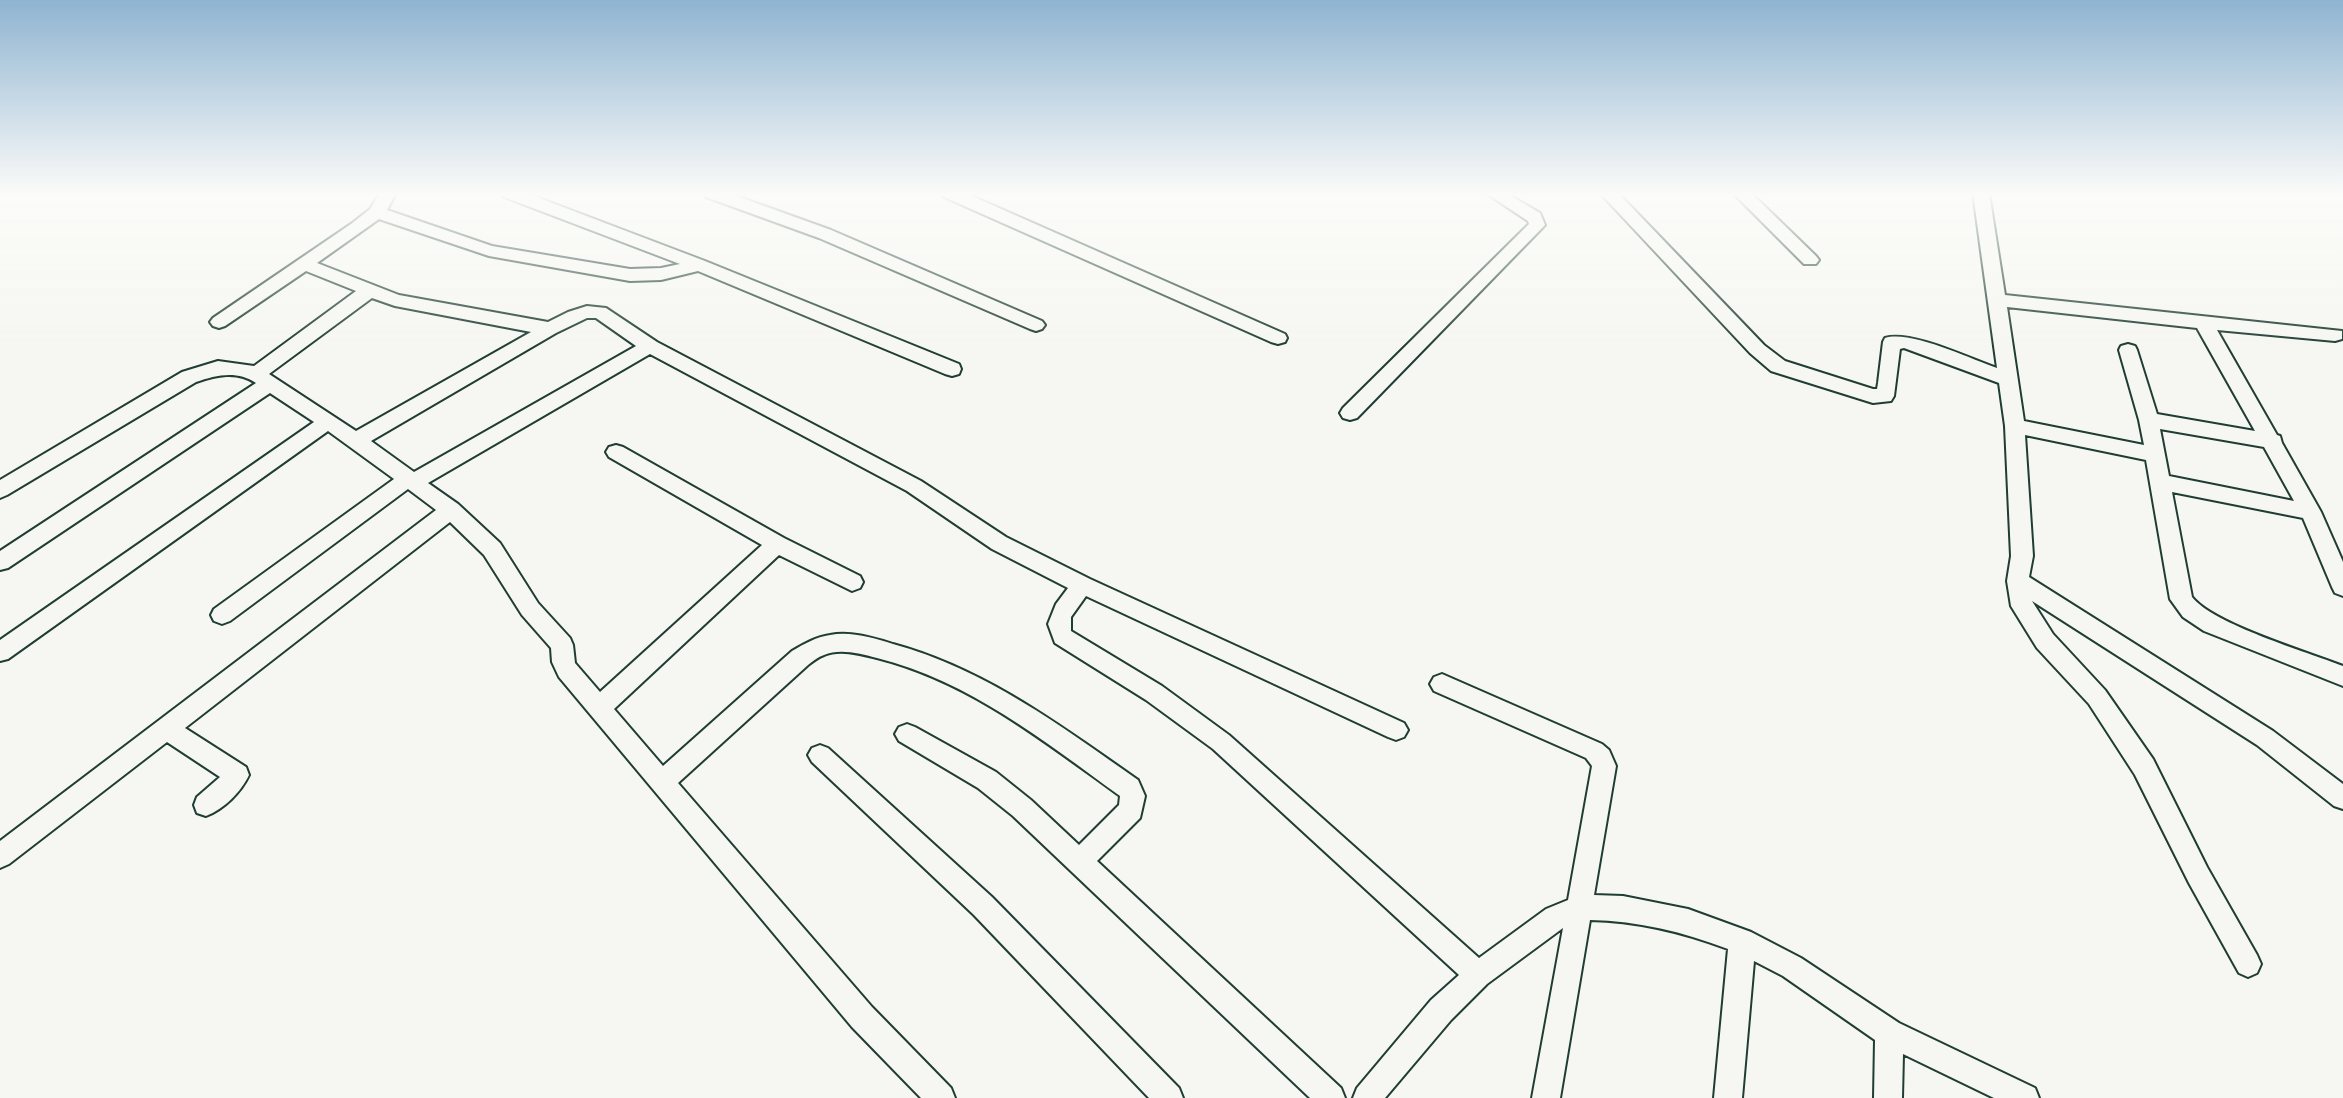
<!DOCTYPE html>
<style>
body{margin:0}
canvas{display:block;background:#f6f6f2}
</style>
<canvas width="2343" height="1098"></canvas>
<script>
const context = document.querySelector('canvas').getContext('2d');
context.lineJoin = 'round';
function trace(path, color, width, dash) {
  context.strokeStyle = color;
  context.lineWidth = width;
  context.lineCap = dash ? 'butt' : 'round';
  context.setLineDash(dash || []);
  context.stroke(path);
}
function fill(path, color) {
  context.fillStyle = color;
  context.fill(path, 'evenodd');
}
const street = new Path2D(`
 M380,193H396L387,210L492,246L630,269L661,268L680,264L504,197L502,193H526L705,261L959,364L961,369L959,374L952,376L945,374L698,271L661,280L630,281L489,256L379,219L317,263L399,295L548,322L568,312L587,306L606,308L657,342L921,481L1006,537L1090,579L1404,723L1408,730L1404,737L1396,740L1388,737L1086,596L1071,617V631L1162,686L1229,735L1479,958L1546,909L1568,900L1592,766L1586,758L1434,691L1430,684L1434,677L1442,674L1602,744L1609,750L1616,766L1594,895L1623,896L1688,909L1751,932L1801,958L1899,1023L2035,1088L2039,1098H1994L1903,1054L1902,1098H1874L1875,1040L1783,976L1754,961L1742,1098H1714L1728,949C1683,932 1639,921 1590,920L1560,1098H1532L1563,928L1487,984L1451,1020L1385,1098H1353L1357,1088L1431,1000L1459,975L1213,749L1146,700L1055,643L1048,624L1056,604L1068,588L992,549L907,491L650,354L428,483L458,504L500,543L538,603L570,638L573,645L575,663L600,692L762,545L609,457L606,452L609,447L616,445L623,447L784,538L860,576L863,582L860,588L852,591L779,555L614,709L663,766L792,651C804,644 816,637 830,635C851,631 873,638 893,644C985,669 1061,726 1138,780L1145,796L1140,818L1097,861L1341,1088L1345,1098H1310L1013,816L978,788L899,741L895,734L899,727L907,724L915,727L996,772L1031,800L1079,845L1119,805L1120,796C1044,741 969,681 877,658C861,654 840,648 824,655C818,657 813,661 808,665L678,783L872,1007L951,1088L955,1098H921L852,1027L559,677L552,662L551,648L522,615L484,555L450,522L185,728L246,767L249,775C241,792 224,809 206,816L197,813L194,805L197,797L220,777L167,742L9,864L0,868V841L436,510L408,489L230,621L222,624L214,621L211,615L214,609L394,479L328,431L8,659L0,661V640L314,422L270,393L8,568L0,570V551L256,383C237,370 216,375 196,382L7,495L0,498V480L182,372L218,361L254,366L356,291L306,271L225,326L219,328L213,326L210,322L213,318L351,224L370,209ZM372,298L395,306L531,332L356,431L269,374ZM587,318H596L636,346L414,472L371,441L556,333Z
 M704,193H728L831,230L1042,321L1045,325L1042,329L1036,331L1030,329L819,238L706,197Z
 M942,193H965L1285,334L1287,338L1285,342L1278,344L1271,342L944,197Z
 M1486,193H1506L1540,213L1545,225L1357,418L1350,420L1343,418L1340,413L1343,408L1529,224L1528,221Z
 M1600,193H1618L1764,345L1785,361L1873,389H1877L1878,383L1883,342L1885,338C1911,330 1970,359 1997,368L1973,193H1989L2005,295L2342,331V339L2335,341L2217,330L2277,435L2280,436L2282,443L2321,512L2343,562V596L2335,593L2332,587L2303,518L2172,492L2192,597C2213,624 2307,652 2343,666V686L2204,631L2183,617L2170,599L2146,460L2025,435L2033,556L2029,577L2273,731L2343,784V809L2334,806L2257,745L2032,601L2053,634L2105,690L2153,759L2207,867L2257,955L2261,964L2257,973L2248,977L2239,973L2189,883L2135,775L2089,704L2037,648L2011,606L2007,581L2011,556L2005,426L1999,383L1904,348L1900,349L1894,396L1891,401L1873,403L1771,371L1750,353ZM2007,307L2197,328L2255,431L2157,414L2137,350L2135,346L2128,344L2121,346L2119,350L2139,420L2144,445L2024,421ZM2160,429L2264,447L2294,501L2169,476Z
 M1733,193H1751L1816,256L1819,260L1816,264H1804Z
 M820,745L828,748L992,897L1179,1088L1183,1098H1149L974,915L812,762L808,755L812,748Z`);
trace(street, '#1f3d34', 4);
fill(street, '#f6f6f2');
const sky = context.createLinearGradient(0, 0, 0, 347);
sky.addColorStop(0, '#8fb4d1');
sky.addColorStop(0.56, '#fbfbf9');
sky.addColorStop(1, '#fbfbf900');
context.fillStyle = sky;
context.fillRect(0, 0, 2343, 347);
</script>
